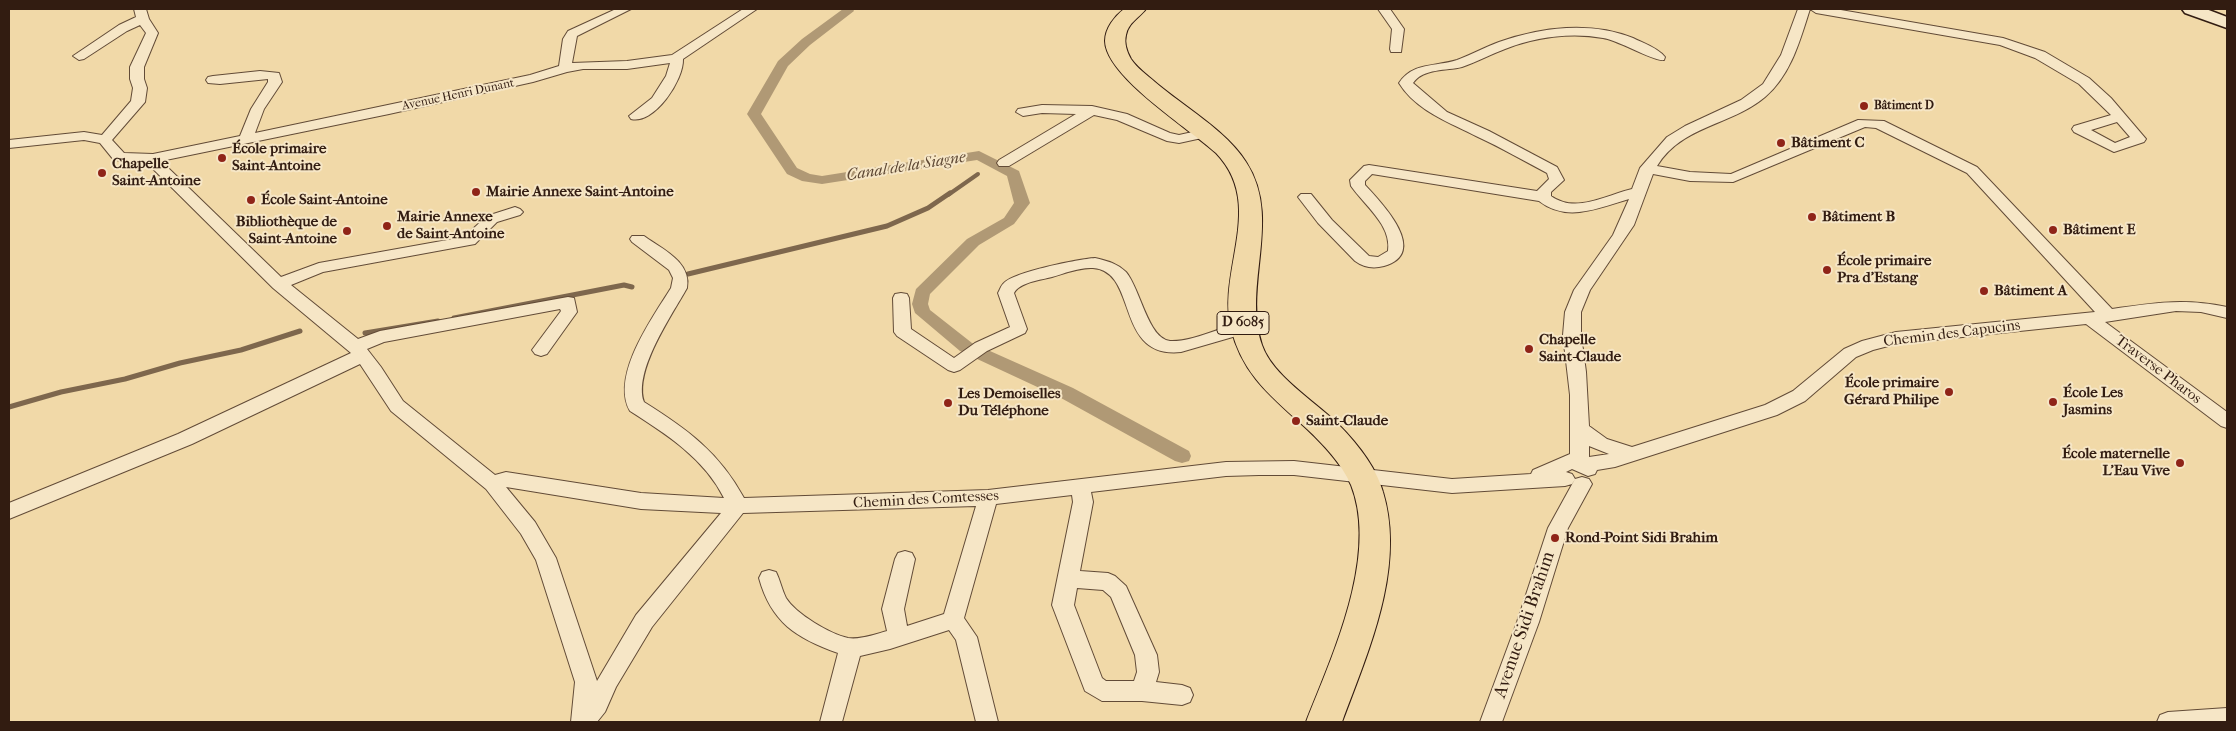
<!DOCTYPE html>
<meta charset="utf-8">
<style>
body{margin:0}
#map{position:relative;width:2236px;height:731px;overflow:hidden;background:#f1d9a8;font-family:"IM FELL French Canon",serif}
canvas{display:block}
.frame{position:absolute;inset:0;border:10px solid #321c11;pointer-events:none}
</style>
<div id="map">
<canvas width="2236" height="731"></canvas>
<div class="frame"></div>
</div>
<script>
const context = document.querySelector('canvas').getContext('2d');
context.lineJoin = 'round';
function trace(path, color, width, dash) {
  context.strokeStyle = color;
  context.lineWidth = width;
  context.lineCap = dash ? 'butt' : 'round';
  context.setLineDash(dash || []);
  context.stroke(path);
}
function fill(path, color) {
  context.fillStyle = color;
  context.fill(path, 'evenodd');
}
function drawText(font, color, halo, rows, align = 'center') {
  context.font = font + ' "IM FELL French Canon",serif';
  context.lineWidth = 4;
  context.setLineDash([]);
  context.textBaseline = 'middle';
  context.strokeStyle = halo;
  context.fillStyle = color;
  for (const [text, x, y, turn = 0] of rows) {
    context.save();
    context.translate(x, y);
    context.rotate((+turn || 0) * Math.PI / 180);
    context.textAlign = isNaN(turn) ? turn : align;
    if (halo) context.strokeText(text, 0, 0);
    context.fillText(text, 0, 0);
    context.restore();
  }
}
const streamFar1 = new Path2D(`
 M948,195L978,174`);
const stream = new Path2D(`
 M688,274L887,226L928,208L950,193
 M454,318L624,285L632,287
 M365,333L438,321
 M9,407L61,392L125,379L180,363L241,350L300,331`);
const canal = new Path2D(`
 M843,9H853L854,11L810,45L788,66L761,114L797,168L810,174L822,176L979,151L1019,171L1030,203L1014,224L979,245L930,294L928,304L930,310L972,343L1073,388L1189,451L1191,456L1189,461L1182,463L1175,461L1061,398L960,351L915,313L912,304L916,289L967,239L1004,218L1014,203L1007,176L977,160L822,184L802,181L787,174L747,114L778,61L802,39Z`);
const minor = new Path2D(`
 M134,9H146L149,19L158,33L144,67V79L147,88L145,102L112,140L124,153L153,154L240,136L251,109L268,82V79L220,84L208,83L206,80L208,77L213,76L260,71L279,73L282,82L264,109L255,133L530,75L559,66L563,39L568,31L616,9H631L577,36L572,63L627,61L672,55L743,9H757L683,59C684,80 654,125 631,119L629,116L652,98L666,76L670,63L627,69H583L567,72L533,82L389,114L161,161L281,277L319,263L464,237L487,216L515,207L520,209L523,212L520,215L497,222L475,244L323,272L291,285L358,339L380,331L568,297L574,298L577,312L547,354L541,356L535,354L532,350L561,311L560,309L384,342L367,349L381,367L403,401L495,475L506,472L641,493L724,498C704,458 666,434 630,411C610,376 653,317 671,288L673,278L669,270L632,242L630,239L632,236H644C662,249 692,262 687,288C672,315 633,371 644,402C687,429 719,452 744,498L988,490L1226,462L1294,461L1452,479L1531,474L1533,470L1570,454V395L1563,335L1565,312L1574,290L1613,235L1629,199C1598,208 1567,223 1539,201L1372,174L1365,181V185C1382,203 1430,253 1384,266C1373,269 1363,267 1355,261L1318,223L1298,197L1301,194H1311L1332,220L1369,256L1378,257L1388,251C1392,225 1364,205 1351,186L1350,180L1364,166L1369,165L1537,191L1549,179L1547,173C1524,161 1502,148 1478,137C1451,123 1416,111 1399,83C1413,62 1435,67 1457,60C1471,55 1485,47 1499,42C1541,27 1591,21 1633,38C1643,43 1658,48 1665,57L1664,60C1655,62 1618,40 1603,38C1571,32 1535,37 1505,49C1491,54 1477,62 1462,67C1447,71 1423,68 1413,83L1447,112L1489,131L1557,167L1564,180L1551,192V196C1576,214 1606,195 1632,189L1640,168L1667,137L1685,126L1741,100L1763,84L1781,55L1798,9H1835L2003,38L2045,52L2089,78L2111,98L2146,139L2144,142L2114,152L2074,132L2072,129L2074,126L2111,115L2079,84L2035,58L2000,45L1816,13L1810,9C1800,40 1791,75 1765,97C1731,126 1682,125 1657,166L1690,172L1731,174L1858,120L1884,121L1977,167L2112,309C2155,303 2183,298 2227,307V318L2201,312L2176,311L2105,322L2227,412V428L2221,426L2086,324L1896,344L1873,350L1856,357L1805,401L1777,415L1615,467L1597,470L1595,474L1588,476L1572,469L1566,472L1572,474L1575,479L1572,484L1565,486L1452,493L1294,475H1259L1226,476L1091,492L1093,502L1080,571L1108,573L1115,576L1126,586L1157,655L1159,672L1156,682L1182,685L1190,688L1193,695L1190,702L1182,705L1142,701H1102L1085,691L1052,605L1073,502L1072,495L996,504L964,618L977,637L998,722H976L956,640L949,630L890,649L860,656L842,722H820L838,653C796,638 771,622 759,578L762,572L769,570L776,572C780,580 782,590 786,598C796,614 830,634 848,638C860,640 876,634 887,631L882,609L895,559L898,553L905,551L912,553L915,559L904,609L907,626L944,614L976,506L743,513L652,627L616,687L605,712L597,722H571L575,682L536,560L521,534L486,489L391,411L360,364L192,444L9,519V503L178,434L351,353L273,288L147,163H128L113,159L100,143L84,140L9,148V140L84,132L102,135L131,101L133,88L130,79V67L146,33L140,25L127,31L84,59L79,60L73,56L119,25L136,17ZM2117,122L2130,137L2115,143L2091,130ZM1865,127L1876,128L1967,173L2095,312L1896,332L1862,341L1844,349L1793,391L1765,405L1632,447L1607,439L1589,426L1586,372L1581,335V312L1590,290L1634,225L1653,174L1690,181L1733,182ZM1589,446L1609,454L1589,457ZM506,487L641,509L721,513L636,615L597,681L556,558L535,522ZM1077,588L1103,590L1111,597L1135,655L1137,672L1134,681H1106L1102,678L1074,605Z
 M1378,9H1390L1404,29L1401,52H1391L1390,49L1392,29Z
 M1042,105L1092,106L1127,114L1170,133L1179,135L1206,129L1213,133L1211,136L1179,143L1167,141L1117,120L1094,115L1009,166H999L997,163L999,160L1076,114L1042,113L1023,116L1016,112L1018,109Z
 M1095,258C1107,261 1117,263 1126,272C1140,288 1148,339 1170,341C1194,342 1220,327 1244,322L1250,324L1252,328L1250,332L1181,352C1114,359 1139,271 1093,268C1080,267 1065,273 1052,277C1041,280 1020,282 1014,293L1027,329L1025,333L987,351L960,370L954,372L948,370L897,336L894,332L893,298L895,294L901,293L907,294L909,298L911,329L954,358L975,343L1010,327L998,293C1000,290 1001,285 1004,283C1014,272 1079,259 1095,258Z
 M1582,477L1589,479L1592,484L1568,528L1539,622L1502,722H1480L1517,622L1548,528L1575,479Z
 M2227,708V722H2157L2160,715L2168,712Z`);
const secondary = new Path2D(`
 M2182,9H2206L2227,17V28L2185,13Z`);
const primary = new Path2D(`
 M1124,9H1146C1139,18 1128,23 1126,35C1124,43 1127,52 1131,59C1137,68 1147,75 1155,82C1183,106 1227,131 1246,162C1283,219 1242,284 1262,345C1272,375 1314,401 1337,423C1355,441 1376,466 1383,492C1406,568 1368,652 1342,722H1306C1332,656 1379,556 1351,485C1342,464 1323,444 1307,429C1273,398 1242,375 1231,328C1217,270 1266,205 1216,153C1190,129 1106,77 1105,41C1105,28 1115,16 1124,9Z`);
const markers = [
 [1864,106,5,"#8f2418"],
 [1781,143,5,"#8f2418"],
 [222,158,5,"#8f2418"],
 [102,173,5,"#8f2418"],
 [476,192,5,"#8f2418"],
 [251,200,5,"#8f2418"],
 [1812,217,5,"#8f2418"],
 [387,226,5,"#8f2418"],
 [2053,230,5,"#8f2418"],
 [347,231,5,"#8f2418"],
 [1827,270,5,"#8f2418"],
 [1984,291,5,"#8f2418"],
 [1529,349,5,"#8f2418"],
 [1949,392,5,"#8f2418"],
 [2053,402,5,"#8f2418"],
 [948,403,5,"#8f2418"],
 [1296,421,5,"#8f2418"],
 [2180,463,5,"#8f2418"],
 [1555,538,5,"#8f2418"]
];
const farStreetnames = [
 ["Avenue Henri Dunant",458,95,-12]
];
const farPoinames = [
 ["Bâtiment D",1874,106]
];
const shields = [
 [1243,323,52]
];
const shieldNames = [
 ["D 6085",1243,323]
];
const poiNames = [
 ["Bâtiment C",1791,143],
 ["École primaire",232,149],
 ["Saint-Antoine",232,166],
 ["Chapelle",112,164],
 ["Saint-Antoine",112,181],
 ["Mairie Annexe Saint-Antoine",486,192],
 ["École Saint-Antoine",261,200],
 ["Mairie Annexe",397,217],
 ["de Saint-Antoine",397,234],
 ["Bâtiment B",1822,217],
 ["Bibliothèque de",337,222,"right"],
 ["Saint-Antoine",337,239,"right"],
 ["Bâtiment E",2063,230],
 ["École primaire",1837,261],
 ["Pra d'Estang",1837,278],
 ["Bâtiment A",1994,291],
 ["Chapelle",1539,340],
 ["Saint-Claude",1539,357],
 ["École primaire",1939,383,"right"],
 ["Gérard Philipe",1939,400,"right"],
 ["École Les",2063,393],
 ["Jasmins",2063,410],
 ["Les Demoiselles",958,394],
 ["Du Téléphone",958,411],
 ["Saint-Claude",1306,421],
 ["École maternelle",2170,454,"right"],
 ["L'Eau Vive",2170,471,"right"],
 ["Rond-Point Sidi Brahim",1565,538]
];
const streetNames = [
 ["Chemin des Capucins",1952,334,-7],
 ["Traverse Pharos",2158,370,37],
 ["Chemin des Comtesses",926,500,-3]
];
const waterNames = [
 ["Canal de la Siagne",906,167,-9]
];
const nearStreetnames = [
 ["Avenue Sidi Brahim",1525,625,-71]
];
trace(streamFar1, '#7e674d', 4);
trace(stream, '#7e674d', 5);
fill(canal, '#b09975');
trace(minor, '#624b37', 2);
trace(secondary, '#321c11', 3);
trace(primary, '#321c11', 2);
fill(minor, '#f6e6c6');
fill(secondary, '#f6e6c6');
fill(primary, '#f1d9a8');
for (const [x, y, r, color] of markers) {
  const dot = new Path2D();
  dot.arc(x, y, r, 0, 2 * Math.PI);
  context.fillStyle = color;
  context.fill(dot);
  trace(dot, '#f6e6c6', 2);
}
drawText('12px', '#321c11', '#f6e6c6', farStreetnames);
drawText('bold 12px', '#321c11', '#f6e6c6', farPoinames, 'left');
for (const [x, y, w] of shields) {
  const box = new Path2D();
  box.roundRect(x - w / 2, y - 11.5, w, 23, 4);
  context.fillStyle = '#f6e6c6';
  context.fill(box);
  trace(box, '#321c11', 1);
}
drawText('bold 14px', '#321c11', null, shieldNames);
drawText('bold 15px', '#321c11', '#f6e6c6', poiNames, 'left');
drawText('15px', '#321c11', '#f6e6c6', streetNames);
drawText('italic 16px', '#5e4834', '#f6e6c6', waterNames);
drawText('18px', '#321c11', '#f6e6c6', nearStreetnames);
</script>
